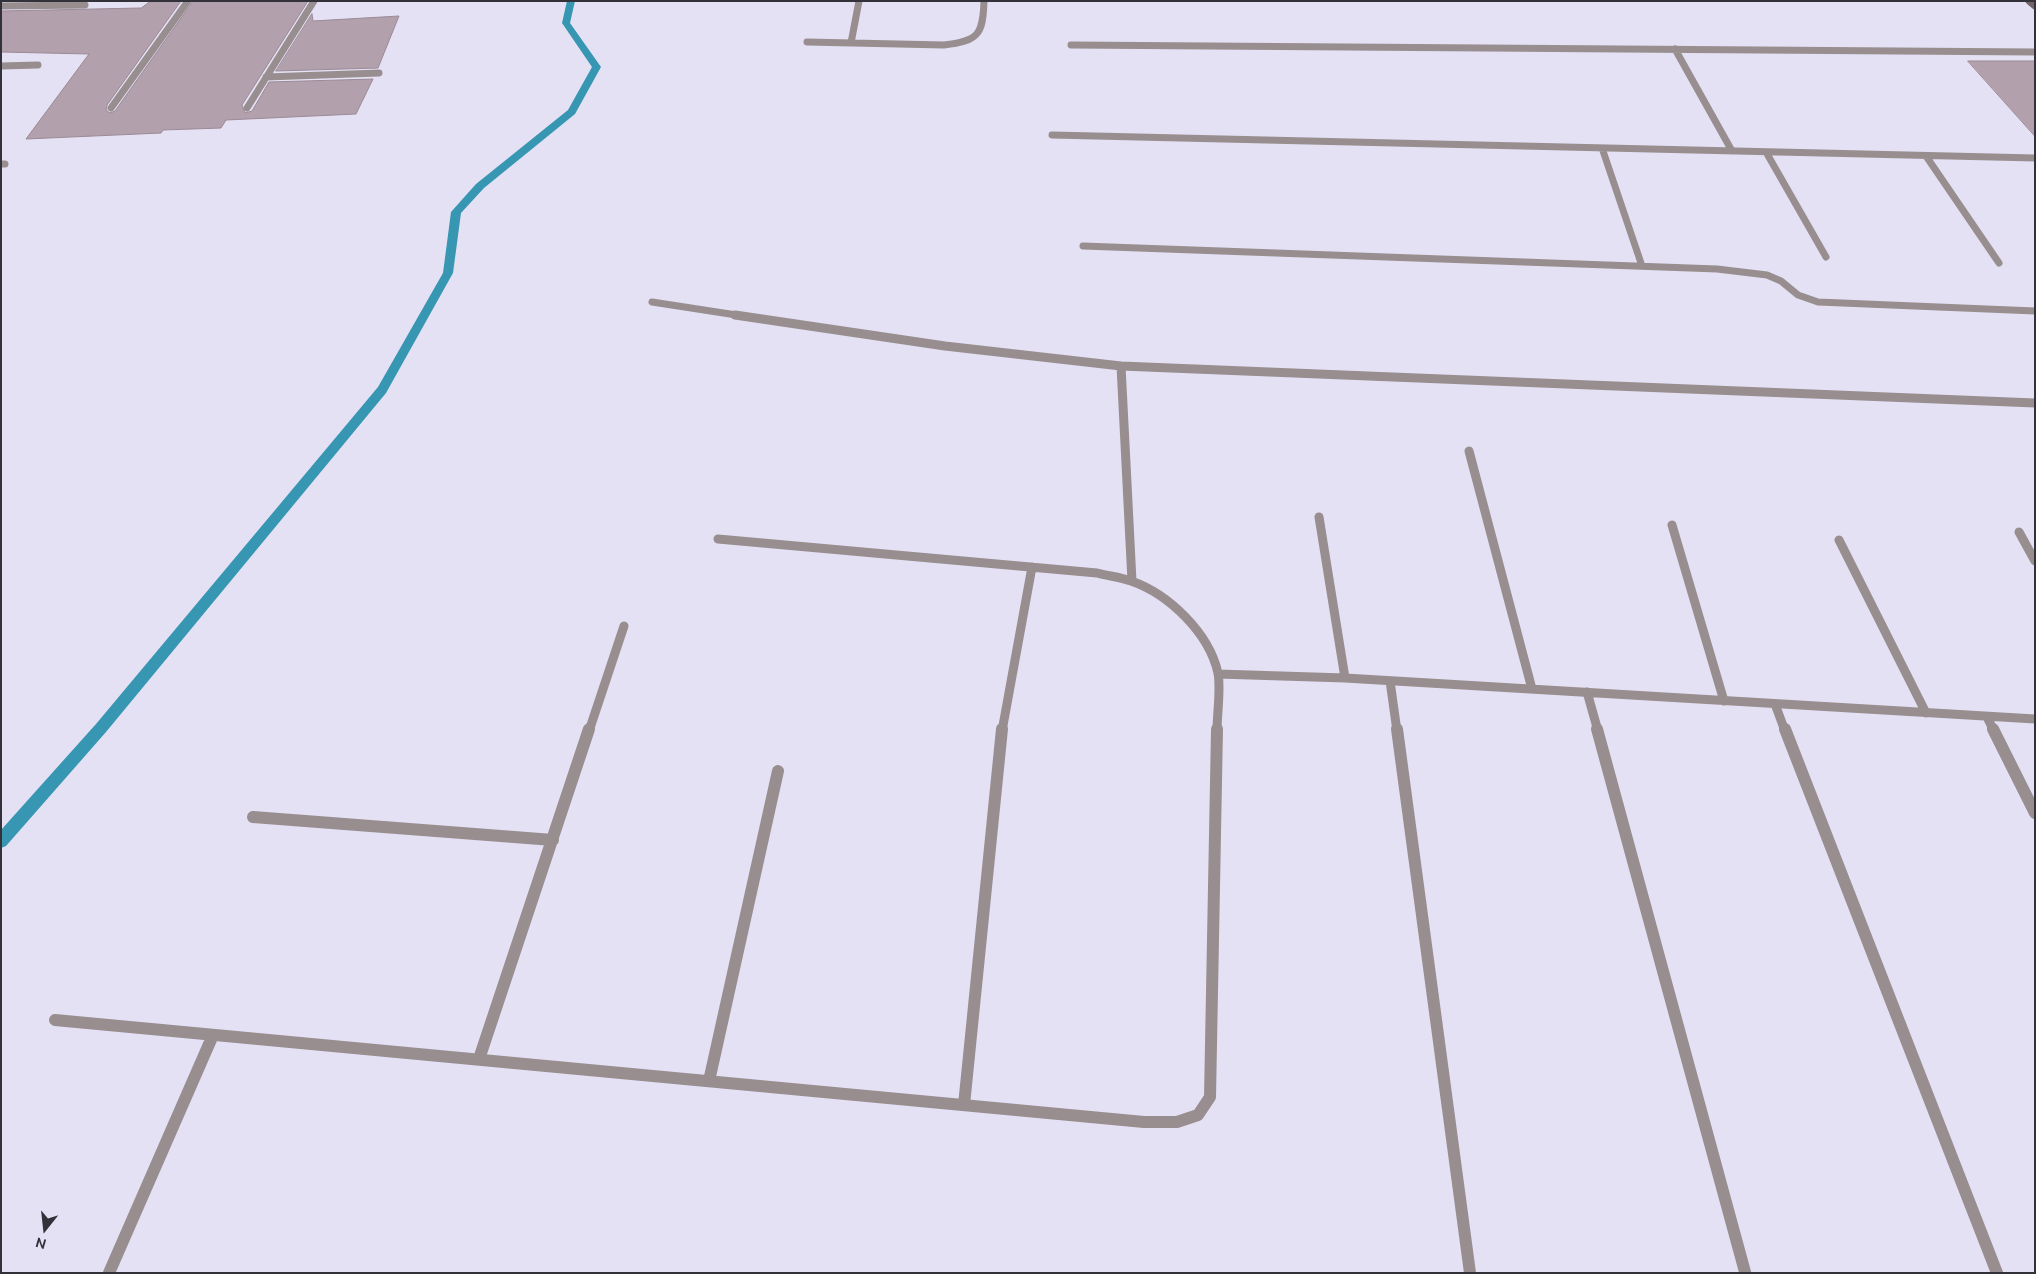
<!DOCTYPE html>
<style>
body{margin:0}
#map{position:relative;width:2036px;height:1274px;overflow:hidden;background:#e4e1f5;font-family:Ubuntu,sans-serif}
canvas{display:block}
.frame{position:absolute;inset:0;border:2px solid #333139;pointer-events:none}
.north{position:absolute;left:20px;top:1204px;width:50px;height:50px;-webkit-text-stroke:4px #e4e1f5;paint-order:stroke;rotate:196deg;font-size:14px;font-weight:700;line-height:20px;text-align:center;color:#333139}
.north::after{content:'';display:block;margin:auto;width:18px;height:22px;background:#333139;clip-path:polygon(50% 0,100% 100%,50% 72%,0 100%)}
</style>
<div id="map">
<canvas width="2036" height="1274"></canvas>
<div class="frame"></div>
<div class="north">N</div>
</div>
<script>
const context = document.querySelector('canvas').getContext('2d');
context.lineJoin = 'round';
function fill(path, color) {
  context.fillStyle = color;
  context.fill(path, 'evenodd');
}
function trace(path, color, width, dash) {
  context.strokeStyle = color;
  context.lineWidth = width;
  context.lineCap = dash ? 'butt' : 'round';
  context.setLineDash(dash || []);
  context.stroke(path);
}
const stream = new Path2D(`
 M567,1H575L570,23L601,67L575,114L484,188L461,213L453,273L386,393L106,732L6,846L1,848V830L96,724L378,387L443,273L451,212L476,184L568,110L592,67L562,23Z`);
const building = new Path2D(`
 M151,1H181L107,105L106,110L110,113L115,111L193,1H308L242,105L245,113L252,111L269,82L373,79L356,114L226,120L221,128L163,130L161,133L26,139L89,54L1,52V11L141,8Z
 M312,14L313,21L399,16L378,68L276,71Z
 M1968,61H2035V136Z`);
const minorFar2 = new Path2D(`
 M1,6L85,5
 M807,42L944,45C978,41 983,35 984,1
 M851,43L859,1
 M1071,45L2035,52
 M1675,49L1732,151
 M1,66L38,65
 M266,77L379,73
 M111,108L188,1
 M247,108L314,1
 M1052,135L2035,158
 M1602,148L1642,266
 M1766,152L1826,257
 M1926,156L1999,263
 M1,164H5
 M1083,246L1717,269L1767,275L1781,281L1798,295L1818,302L2035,311
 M652,302L743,316`);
const minorFar1 = new Path2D(`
 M735,315L945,346L1121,366L2035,403
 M1121,366L1132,581
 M1469,451L1532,689
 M1319,517L1345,678
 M1672,525L1724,701
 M2019,532L2035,561
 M718,539L1097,573C1108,576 1120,577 1131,581C1169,594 1209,633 1218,673C1221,690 1217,713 1217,731
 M1839,540L1926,713
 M1218,674L1345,678L2035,719
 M1390,681L1397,731
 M1587,692L1598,731
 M1775,704L1785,731
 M1987,717L1994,731
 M589,731L624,626
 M1002,731L1032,567`);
const minor = new Path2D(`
 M1397,729L1470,1273
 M1597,729L1745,1272
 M1785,729L1997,1273
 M1993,729L2035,813
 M253,817L553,840
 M55,1020L1144,1122H1177L1198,1115L1210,1097L1217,729
 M479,1059L589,729
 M709,1081L778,771
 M964,1105L1002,729
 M109,1273L213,1035`);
const secondary = new Path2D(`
 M2029,1L2035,6`);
fill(stream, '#3796b1');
fill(building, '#b2a0ac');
trace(building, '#9b8995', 1);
trace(minorFar2, '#988e8f', 7);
trace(minorFar1, '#988e8f', 9);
trace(minor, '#988e8f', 12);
trace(secondary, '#736567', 7);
</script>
